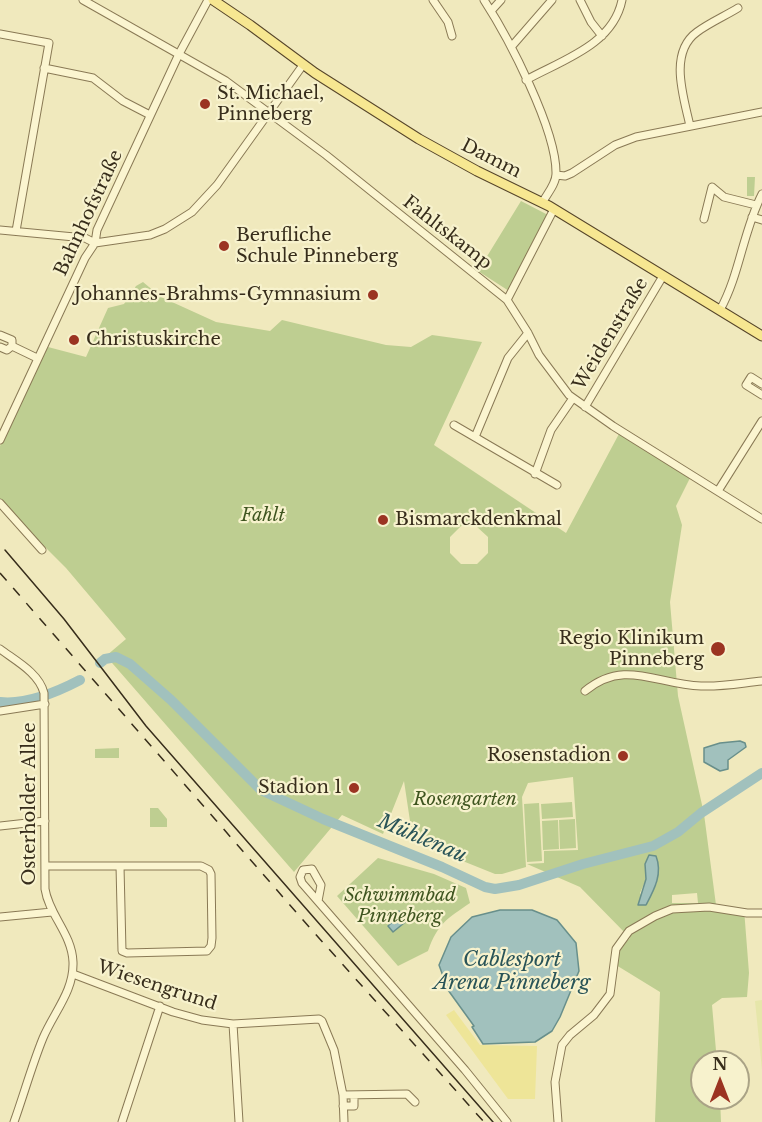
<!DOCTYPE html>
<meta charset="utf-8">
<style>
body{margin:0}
#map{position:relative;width:762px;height:1122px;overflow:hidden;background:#f0e9bd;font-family:"Libre Baskerville",serif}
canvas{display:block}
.north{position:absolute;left:690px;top:1050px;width:60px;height:60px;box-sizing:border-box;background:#f7f2cd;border:2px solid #aaa386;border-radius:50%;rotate:0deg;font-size:16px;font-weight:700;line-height:24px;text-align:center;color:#372d1b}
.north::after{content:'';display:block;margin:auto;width:21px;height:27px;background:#9b3422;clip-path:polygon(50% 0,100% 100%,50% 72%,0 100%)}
</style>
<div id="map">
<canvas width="762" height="1122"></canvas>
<div class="north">N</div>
</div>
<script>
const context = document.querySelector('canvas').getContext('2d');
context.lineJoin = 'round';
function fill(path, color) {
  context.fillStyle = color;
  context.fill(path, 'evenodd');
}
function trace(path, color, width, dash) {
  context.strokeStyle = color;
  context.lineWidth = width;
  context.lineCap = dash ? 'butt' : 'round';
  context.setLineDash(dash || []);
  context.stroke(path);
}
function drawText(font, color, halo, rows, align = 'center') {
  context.font = font + ' "Libre Baskerville",serif';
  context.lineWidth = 4.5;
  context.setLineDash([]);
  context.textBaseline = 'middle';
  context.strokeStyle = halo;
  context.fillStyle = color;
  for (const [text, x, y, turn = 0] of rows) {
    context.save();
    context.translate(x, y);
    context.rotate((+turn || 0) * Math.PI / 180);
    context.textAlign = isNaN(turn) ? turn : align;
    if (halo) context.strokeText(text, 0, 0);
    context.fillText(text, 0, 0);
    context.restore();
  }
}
const farmland = new Path2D(`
 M762,1000V1070L755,1001Z`);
const green = new Path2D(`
 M747,177H755L754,196H747Z
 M521,201L548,215L509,291L478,271Z
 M143,282L161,297L216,322L270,331L282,320L386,345L411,347L432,335L482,342L434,445L566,533L620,432L691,476L676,506L682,525L670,602L678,696L704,814L716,905L744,909L749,973L747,997L722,998L712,1005L717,1062H702V1098H720L721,1122H655L660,992L616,965L619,949L630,938L580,887L527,864L544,863V851L578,850L573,777L528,783L522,797L526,867L502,874H495L413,841L404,781L383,834L342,815L294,872L106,656L126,639L66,568L0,502V446L48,347L86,357L108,308L124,304L136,286ZM461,526H476L488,537V553L477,564H461L450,553V537ZM658,862L657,883L646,905L640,893L646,879ZM697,893L698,903H672V895Z
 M119,748V758H95V749Z
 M572,802L573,817L542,819L541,804Z
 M539,803L542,861L527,862L524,804Z
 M150,808H158L167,819V827H150Z
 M575,819L576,848L560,849L559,820Z
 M558,820L559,849L543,850L542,821Z
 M378,858L434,874L466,888L470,903C447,919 438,923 428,951L398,966L337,896Z`);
const sand = new Path2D(`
 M454,1010L480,1045L537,1046L535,1099H508L446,1015Z`);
const water = new Path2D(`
 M740,741L745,743L746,747L728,760V769L720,771L704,762V748L720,743Z
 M649,855L656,856C663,874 654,890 646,905H638L646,879L645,864Z
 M500,910H532L557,920L576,943L579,971L560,1017L552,1031L535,1042L483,1044L472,1027L474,1026L448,990L439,965L451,937L472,917Z
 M399,911L409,919L393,932L388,926L398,916Z`);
const river = new Path2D(`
 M100,663L105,659L116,657L130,664L171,700L261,790L323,819L442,867L485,887L495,889L519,885L583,864L653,846L678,832L701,813L762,773
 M0,702C27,705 57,692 80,680`);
const minor = new Path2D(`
 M83,0L226,81L326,155L507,300L528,333L539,355L569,395L613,426L762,519
 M433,0L448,22L452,36
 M484,0C508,37 557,130 556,174C556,184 547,194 542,203
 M580,0L591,22L602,36
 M491,11L501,0
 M0,34L49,43L16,231
 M512,46L552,0
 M44,68L93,78L123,101L150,115
 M526,80C562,60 613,45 622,0
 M690,126C684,98 668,53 697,32C709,23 725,16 738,8
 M556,175L565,176L572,173L615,145L636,137L762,112
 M752,217L762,220
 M704,219L712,187L724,197L756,205
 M0,230L85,238L95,243
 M95,243L150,235L165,229L192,212L217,185L303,65
 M507,300L554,209
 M720,310C740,274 743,231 762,194
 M0,335L12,340V346L37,358
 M0,347L7,350L12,346
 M762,384L751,377L746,385L762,395
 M585,407L663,276
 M454,425L557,485
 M475,437L508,358L528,333
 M0,440L85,258L95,243L97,230L179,54L208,0
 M535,474L551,430L573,398
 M718,491L762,421
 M0,503L42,550
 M0,649C16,661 39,673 44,693L45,889C49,915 72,934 73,962C74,991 54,1012 43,1038C32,1065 24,1094 14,1122
 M585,691C625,658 657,685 701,686C721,687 742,683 762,681
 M0,711L45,704
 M0,826L45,821
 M45,866H201L209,870L211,874L212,938L211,946L207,951L127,953L122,951L120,866
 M318,901L321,885L312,869L303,870L300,877L302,883L465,1070L507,1122
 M0,917L52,912
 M73,974L173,1012L202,1020L233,1024L319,1019L322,1021L334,1050L343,1095L407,1094L415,1102
 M233,1024L239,1122
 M343,1095L344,1122
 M343,1106H354V1095
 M122,1122L160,1006
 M558,1122L555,1082L562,1045L570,1035L594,1015L610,994L616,949L629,931L655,916L672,909L709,907L747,913H762`);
const major = new Path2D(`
 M213,0L250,25L315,73L419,139L477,171L549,206L762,336`);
const tram = new Path2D(`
 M5,550L64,619L146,726L493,1122`);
const rail = new Path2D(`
 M0,573L310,928L484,1122`);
const markers = [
 [205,104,6,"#9b3422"],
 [224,246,6,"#9b3422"],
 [373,295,6,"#9b3422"],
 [74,340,6,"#9b3422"],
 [383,520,6,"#9b3422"],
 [718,649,8,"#9b3422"],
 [623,756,6,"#9b3422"],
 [354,788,6,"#9b3422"]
];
const poiNames = [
 ["St. Michael,",217,94],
 ["Pinneberg",217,115],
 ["Berufliche",236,236],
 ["Schule Pinneberg",236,257],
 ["Johannes-Brahms-Gymnasium",361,295,"right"],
 ["Christuskirche",86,340],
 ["Bismarckdenkmal",395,520],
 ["Regio Klinikum",704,639,"right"],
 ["Pinneberg",704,660,"right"],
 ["Rosenstadion",611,756,"right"],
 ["Stadion 1",342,788,"right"]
];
const streetNames = [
 ["Damm",491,159,27],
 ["Bahnhofstraße",89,213,-65],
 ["Fahltskamp",447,233,38],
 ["Weidenstraße",611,334,-59],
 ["Osterholder Allee",30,804,-90],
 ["Wiesengrund",157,986,18]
];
const parkNames = [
 ["Fahlt",263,516],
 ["Rosengarten",465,800],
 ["Schwimmbad",400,896],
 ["Pinneberg",400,917]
];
const waterNames = [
 ["Mühlenau",422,839,23],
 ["Cablesport",512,960],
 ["Arena Pinneberg",512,983]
];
fill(farmland, '#e6e6aa');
fill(green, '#bece91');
fill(sand, '#eee598');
fill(water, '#a1c1bd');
trace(water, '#688f8b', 1.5);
trace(river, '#a1c1bd', 10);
trace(minor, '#897955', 9);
trace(major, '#56452a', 11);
trace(minor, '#fbf5d0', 7);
trace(major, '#f7e791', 9);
trace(tram, '#372d1b', 1.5);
trace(rail, '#372d1b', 1.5, [10, 10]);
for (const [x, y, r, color] of markers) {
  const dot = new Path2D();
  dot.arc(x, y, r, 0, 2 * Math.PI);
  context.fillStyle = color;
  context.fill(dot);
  trace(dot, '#f7f2cd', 2);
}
drawText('18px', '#372d1b', '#f7f2cd', poiNames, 'left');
drawText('18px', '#372d1b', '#f7f2cd', streetNames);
drawText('italic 18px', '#3f5520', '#f7f2cd', parkNames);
drawText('italic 20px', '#295458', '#f7f2cd', waterNames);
</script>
